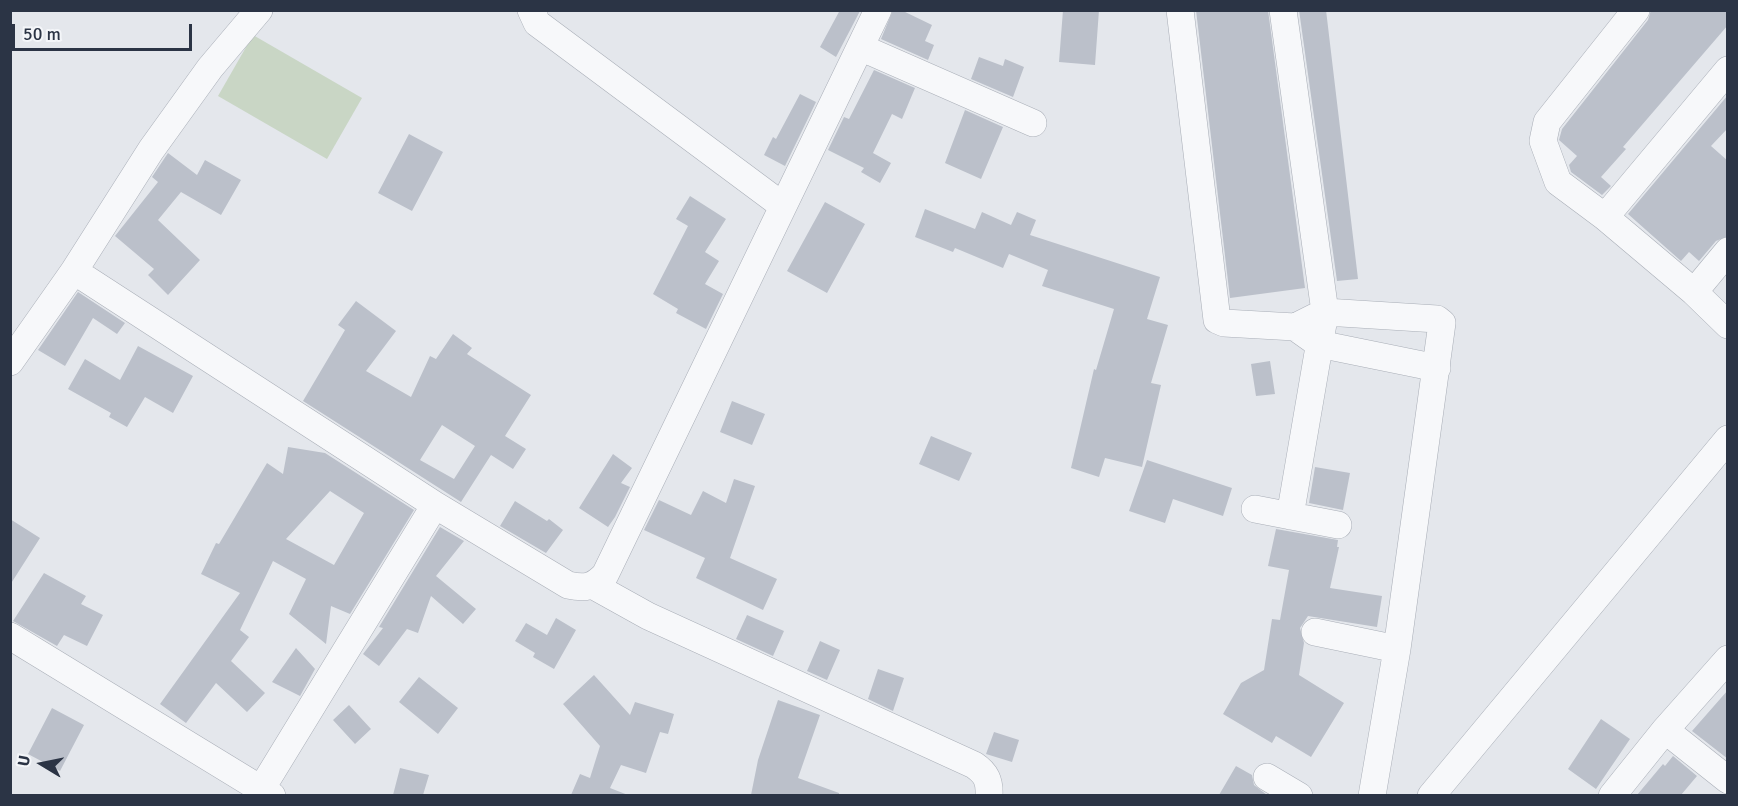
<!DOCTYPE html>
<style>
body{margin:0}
#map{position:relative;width:1738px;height:806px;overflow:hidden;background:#e4e7ec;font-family:Signika,sans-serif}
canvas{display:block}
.frame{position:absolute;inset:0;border:12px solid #2b3445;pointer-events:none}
.north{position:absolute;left:12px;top:734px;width:60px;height:60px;-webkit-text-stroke:4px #f4f6f9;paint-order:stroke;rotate:280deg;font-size:16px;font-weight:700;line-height:24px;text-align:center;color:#2b3445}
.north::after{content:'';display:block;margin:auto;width:21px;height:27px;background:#2b3445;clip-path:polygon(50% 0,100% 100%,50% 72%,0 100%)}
.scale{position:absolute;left:12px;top:24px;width:180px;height:27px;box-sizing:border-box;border:3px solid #2b3445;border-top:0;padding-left:8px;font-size:18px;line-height:21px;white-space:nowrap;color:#2b3445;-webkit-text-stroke:4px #f4f6f9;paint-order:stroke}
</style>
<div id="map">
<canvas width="1738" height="806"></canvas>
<div class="frame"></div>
<div class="north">U</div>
<div class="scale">50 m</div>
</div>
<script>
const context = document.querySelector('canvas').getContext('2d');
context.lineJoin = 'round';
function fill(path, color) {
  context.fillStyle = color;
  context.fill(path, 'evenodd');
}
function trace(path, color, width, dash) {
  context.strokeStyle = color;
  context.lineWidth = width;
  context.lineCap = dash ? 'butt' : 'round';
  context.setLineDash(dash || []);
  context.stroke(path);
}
const green = new Path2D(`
 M253,35L362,98L327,159L218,96Z`);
const building = new Path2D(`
 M840,10L860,11L836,57L820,47Z
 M893,10H901L932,25L925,41L934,45L928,60L881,39Z
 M1063,10H1099L1095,65L1059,62Z
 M1196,10H1268L1305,288L1230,298Z
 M1299,10H1326L1358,279L1337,281Z
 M1651,10H1728V25L1623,147L1626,149L1601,177L1611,186L1602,195L1571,172L1569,165L1577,156L1559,140L1562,129L1648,20Z
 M979,57L1003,66L1005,59L1024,67L1013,97L971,79Z
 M874,70L915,88L902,119L892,114L873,153L891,163L880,183L861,172L864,168L828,150L844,117L849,119Z
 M800,94L816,102L785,166L764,155L773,137L776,139Z
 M1728,95V128L1711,146L1728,161V236L1716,241L1699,261L1689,252L1681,261L1628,214Z
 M965,110L1003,127L981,179L945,163Z
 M409,134L443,152L412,211L378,193Z
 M168,153L197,175L205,160L241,180L221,215L181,192L158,220L200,260L168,295L148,275L154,269L115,236L158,182L152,177Z
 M690,196L726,219L705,252L719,261L705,284L723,294L706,329L676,313L678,309L653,294L688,226L676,219Z
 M825,202L865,224L827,293L787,271Z
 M925,209L975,229L982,212L1011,225L1017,212L1036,220L1030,235L1160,277L1147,319L1168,325L1151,383L1161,385L1142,467L1105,458L1099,477L1071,468L1094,369L1096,370L1114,309L1042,286L1048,270L1009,254L1003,268L955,248L953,252L915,237Z
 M78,292L125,323L117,334L93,318L65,366L38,350Z
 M356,301L396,331L366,371L411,397L430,356L436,359L453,334L472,348L467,354L531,395L505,436L526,449L513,469L491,455L461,502L303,401L345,330L338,325ZM442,425L475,446L454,479L420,460Z
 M138,346L193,376L173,413L145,397L127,427L109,417L111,413L68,389L85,359L120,380Z
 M1270,361L1275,394L1256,396L1251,364Z
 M732,401L765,414L752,445L720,432Z
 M931,436L972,453L959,481L919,464Z
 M288,447L325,453L414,510L350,614L331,606L326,644L289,614L306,579L273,561L240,630L249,637L231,661L265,693L247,712L216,683L186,723L160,704L240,593L201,574L216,543L219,544L267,463L283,474ZM330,491L364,513L334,565L286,539Z
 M613,454L632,468L621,483L630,487L615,517L608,527L579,508Z
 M1147,460L1232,488L1223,516L1173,499L1165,523L1129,511Z
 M1315,467L1350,473L1343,510L1309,503Z
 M734,479L755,486L730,558L777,579L763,610L696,578L705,558L644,530L659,500L691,515L703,491L726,503Z
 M515,501L547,521L549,519L563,530L546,553L500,526Z
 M10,519L40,538L10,585Z
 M440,527L464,541L436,576L476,609L463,624L431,596L418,633L407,629L379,666L363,654L383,628L379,627Z
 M1276,529L1338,540L1337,547H1339L1330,588L1382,596L1377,627L1308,616L1300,628L1304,643L1299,675L1344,703L1311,757L1276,736L1272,743L1223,714L1241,683L1264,670L1272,619L1280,620L1289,570L1268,566Z
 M44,573L86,596L81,604L103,615L87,646L64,635L57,646L13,621Z
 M747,615L784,631L773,656L736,639Z
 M556,618L576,630L554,669L533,657L535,653L515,641L526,623L547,635Z
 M820,641L840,650L827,680L807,671Z
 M296,648L315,669L300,696L272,682Z
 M878,669L904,678L893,711L868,699Z
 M594,675L630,715L635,702L674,714L668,734L660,732L646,773L621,765L610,788L628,795H571L580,774L590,778L600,746L563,704Z
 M419,677L458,708L438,734L399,702Z
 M1728,690V759L1692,731Z
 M778,700L820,715L798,778L839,793V795H751L758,760Z
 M349,705L371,729L355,744L333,720Z
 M52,708L84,725L60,771L28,754Z
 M1601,719L1630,739L1596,789L1568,769Z
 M994,732L1019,740L1012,762L986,754Z
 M1673,756L1697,776L1681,795H1637L1663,764L1665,766Z
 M1236,766L1252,775L1254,785L1267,795H1219Z
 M400,768L429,775L423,795H393Z`);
const minor = new Path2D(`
 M531,10L537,23L783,206
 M1180,10L1217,320L1224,323L1295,327L1319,344L1437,368
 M1283,10L1325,312L1290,516
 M1636,10L1547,122L1543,141L1558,182L1605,217L1694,292L1728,325
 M862,48L1033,123
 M1605,217L1728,70
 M74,271L435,505L568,585C586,589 593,587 605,575L878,10
 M1694,292L1728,251
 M1295,327L1325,312L1437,319L1442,323L1397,649L1372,796
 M10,362L74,271L151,150L210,68L259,10
 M1255,509L1338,525
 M594,586L648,616L974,765C986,773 990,781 989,796
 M1315,632L1397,649
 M10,636L272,796
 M1665,730L1728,780
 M1267,777L1299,796
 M257,796L435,505
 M1431,796L1728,439
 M1612,796L1665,730L1728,659`);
fill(green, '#c9d6c5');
fill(building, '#bbc0ca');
trace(minor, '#a9aeb7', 28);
trace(minor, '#f7f8fa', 27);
</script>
